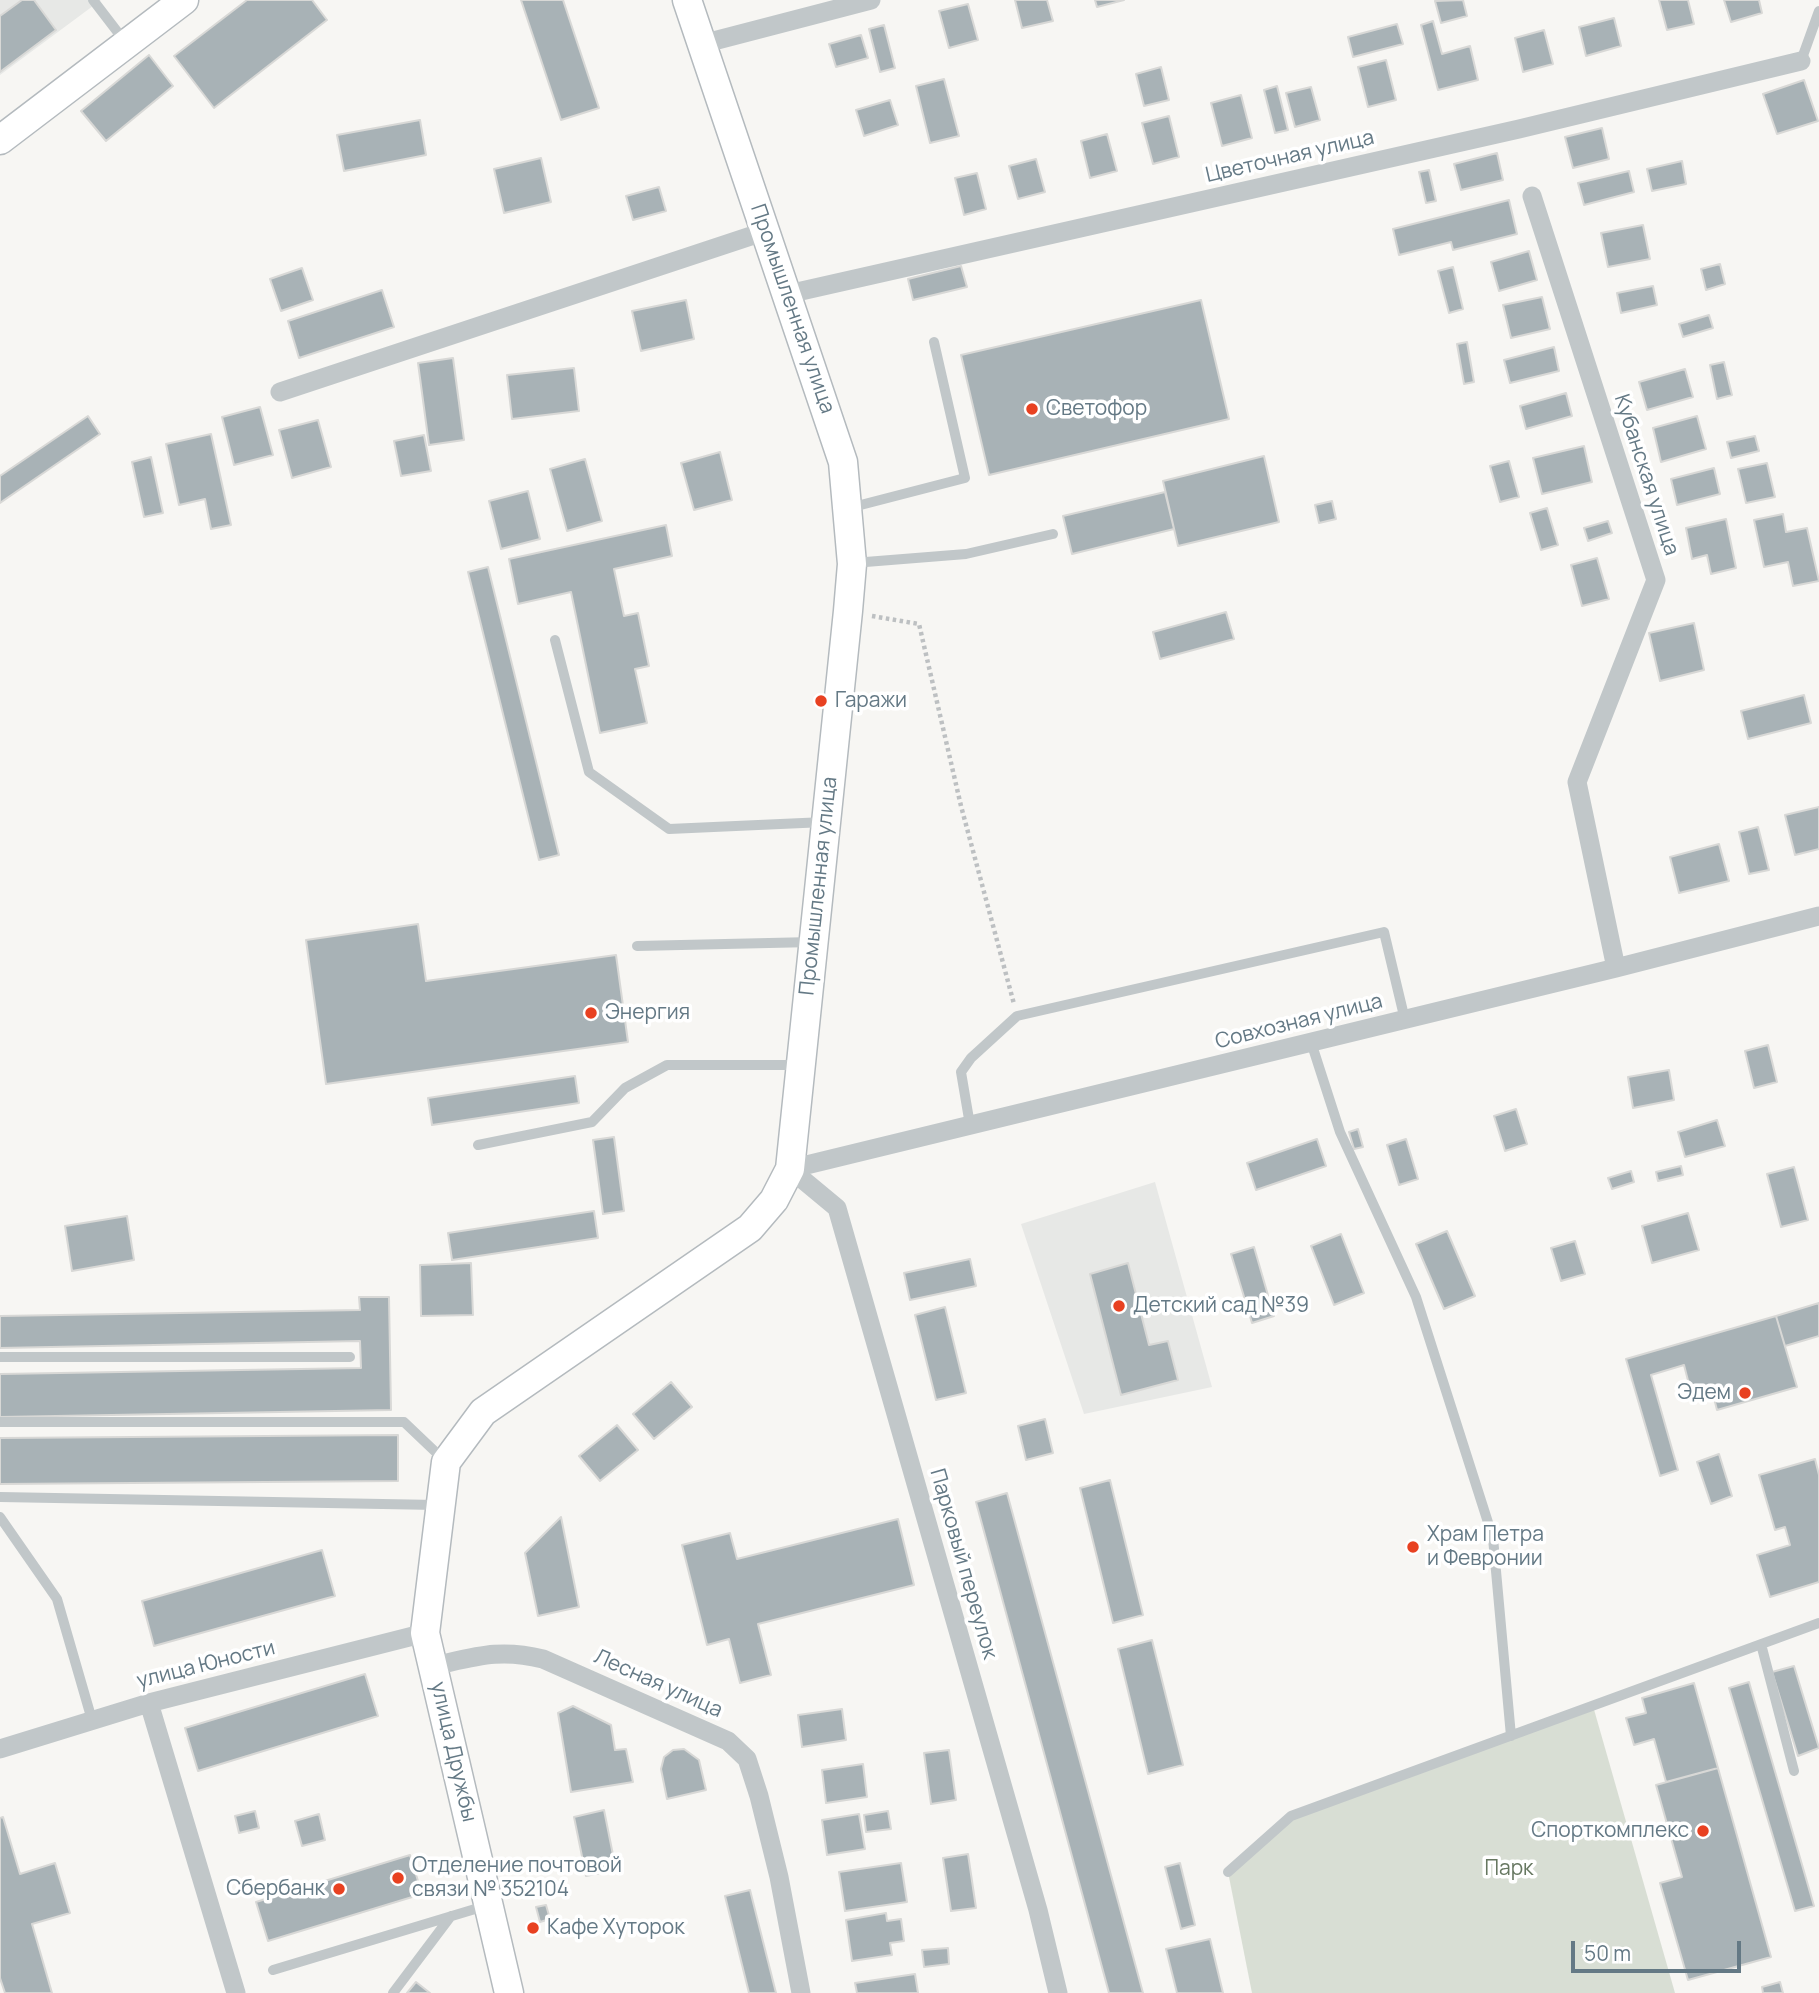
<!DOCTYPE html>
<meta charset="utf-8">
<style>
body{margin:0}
#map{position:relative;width:1819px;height:1993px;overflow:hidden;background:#f7f6f3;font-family:Manrope,sans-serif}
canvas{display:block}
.scale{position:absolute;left:1571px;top:1941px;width:170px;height:32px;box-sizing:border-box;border:4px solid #647985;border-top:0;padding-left:9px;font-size:21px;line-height:24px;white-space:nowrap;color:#647985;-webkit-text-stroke:5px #fff;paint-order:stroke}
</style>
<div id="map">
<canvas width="1819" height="1993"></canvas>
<div class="scale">50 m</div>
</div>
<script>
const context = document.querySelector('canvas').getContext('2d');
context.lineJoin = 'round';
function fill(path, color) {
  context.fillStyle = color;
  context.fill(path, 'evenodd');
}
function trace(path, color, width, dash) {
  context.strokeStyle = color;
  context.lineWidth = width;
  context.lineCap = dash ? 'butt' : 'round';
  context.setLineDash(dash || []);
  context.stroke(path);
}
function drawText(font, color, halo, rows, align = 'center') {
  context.font = font + ' Manrope,sans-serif';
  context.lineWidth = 7;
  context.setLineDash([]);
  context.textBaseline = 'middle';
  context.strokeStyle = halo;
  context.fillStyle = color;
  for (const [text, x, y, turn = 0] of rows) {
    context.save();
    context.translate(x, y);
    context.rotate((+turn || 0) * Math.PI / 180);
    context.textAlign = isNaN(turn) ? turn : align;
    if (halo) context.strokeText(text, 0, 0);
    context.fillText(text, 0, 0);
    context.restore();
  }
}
const built = new Path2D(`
 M0,0H101L0,75Z
 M1155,1182L1212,1387L1084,1414L1021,1224Z`);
const green = new Path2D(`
 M1593,1706L1675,1993H1252L1228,1872L1291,1816Z`);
const building = new Path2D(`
 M22,0H34L56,30L0,72V16Z
 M247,0H312L327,20L214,108L174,56Z
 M521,0H563L599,108L561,120Z
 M1015,0H1047L1053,21L1022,28Z
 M1095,0H1124L1097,7Z
 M1463,0L1467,16L1441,23L1435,1Z
 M1659,0H1688L1694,24L1667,30Z
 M1724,0H1759L1762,13L1731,22Z
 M968,4L978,40L949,48L939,11Z
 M1614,18L1621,46L1586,56L1579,27Z
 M1433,21L1442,54L1470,46L1478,80L1438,90L1421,25Z
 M1397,24L1403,44L1353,57L1348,37Z
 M884,25L895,68L880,72L869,29Z
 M1544,30L1553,64L1523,72L1515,38Z
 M861,35L868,58L836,67L829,44Z
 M149,55L173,86L106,141L81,111Z
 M1386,60L1396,100L1368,107L1358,67Z
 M1161,67L1169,100L1144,106L1136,74Z
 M944,79L959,136L930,143L916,86Z
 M1804,80L1818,121L1777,134L1763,94Z
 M1277,86L1288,130L1275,133L1264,90Z
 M1311,87L1320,120L1295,127L1286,93Z
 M1241,95L1252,138L1222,146L1211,103Z
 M890,100L898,125L864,136L856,110Z
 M1169,116L1179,157L1153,164L1142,123Z
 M420,120L426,155L344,171L337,135Z
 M1602,128L1609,159L1573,168L1565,137Z
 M1107,134L1117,171L1090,178L1081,141Z
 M1497,153L1503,180L1461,190L1454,164Z
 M541,158L551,202L504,213L494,169Z
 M1036,159L1045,192L1018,199L1009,166Z
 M1682,161L1686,184L1652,191L1647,169Z
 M1429,170L1436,201L1426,203L1419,172Z
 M1629,171L1634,192L1584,205L1578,183Z
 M977,173L986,209L964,215L955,178Z
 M659,187L666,211L633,220L626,196Z
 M1509,200L1517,234L1453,250L1451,242L1399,255L1393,229Z
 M1643,225L1650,259L1608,267L1601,233Z
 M1529,251L1537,280L1499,291L1491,262Z
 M1720,264L1725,284L1706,290L1701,269Z
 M961,266L967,287L913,300L908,279Z
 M1453,267L1463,309L1449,313L1438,271Z
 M302,268L313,300L281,311L270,279Z
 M1653,286L1657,305L1621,313L1617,293Z
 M382,290L394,327L299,358L288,321Z
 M1542,297L1550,329L1511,338L1503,305Z
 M686,300L694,339L641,351L632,311Z
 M1201,300L1229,419L989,475L961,355Z
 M1709,315L1713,328L1683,337L1679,324Z
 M1467,342L1474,382L1464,384L1457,344Z
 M1554,347L1559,371L1510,383L1504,360Z
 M453,358L464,440L429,445L418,363Z
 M1724,362L1732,395L1717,399L1710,365Z
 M574,368L579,411L512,419L507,375Z
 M1685,369L1693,397L1647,410L1639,382Z
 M1566,393L1572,416L1526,429L1520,406Z
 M260,407L273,455L234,465L222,417Z
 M88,416L100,434L0,503V476Z
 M1697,416L1706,449L1661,462L1653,428Z
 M318,420L331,467L292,478L279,430Z
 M211,434L231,525L211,529L205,499L179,505L166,444Z
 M424,435L431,471L401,476L394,441Z
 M1755,436L1759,451L1731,458L1727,442Z
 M1584,446L1592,482L1542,494L1533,458Z
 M720,452L732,500L694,510L681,463Z
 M1264,456L1279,522L1178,546L1163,481Z
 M151,457L163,513L144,517L132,462Z
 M585,459L602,521L567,531L550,469Z
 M1509,461L1519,497L1500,502L1490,466Z
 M1767,463L1775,497L1746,503L1738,469Z
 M1714,468L1720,494L1677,505L1671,479Z
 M528,491L540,539L501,549L489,501Z
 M1165,492L1174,529L1072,554L1063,516Z
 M1332,501L1336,519L1319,523L1315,505Z
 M1547,508L1558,545L1541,550L1530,513Z
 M1783,514L1786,532L1807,528L1819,581L1793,586L1788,562L1764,567L1754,520Z
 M1726,519L1736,568L1711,574L1707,555L1692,559L1686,528Z
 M1608,521L1612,533L1588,541L1584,528Z
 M666,525L672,556L614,569L624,616L638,613L649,666L635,669L647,723L600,733L571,592L518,604L509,559Z
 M1597,558L1609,599L1582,606L1571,565Z
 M488,567L559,855L539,860L468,572Z
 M1226,612L1234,639L1160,659L1153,632Z
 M1694,623L1704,670L1660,681L1649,633Z
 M1804,695L1811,723L1748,739L1741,711Z
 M1819,807V849L1795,855L1785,815Z
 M1758,827L1769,870L1749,874L1739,832Z
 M1719,844L1729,881L1679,893L1670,857Z
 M418,924L426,981L616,955L628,1042L326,1084L306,940Z
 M1768,1045L1777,1082L1754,1088L1745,1051Z
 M1669,1070L1674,1100L1633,1108L1628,1077Z
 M575,1076L579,1103L432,1125L428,1098Z
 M1516,1109L1527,1144L1505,1151L1494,1116Z
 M1717,1120L1725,1146L1685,1157L1678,1132Z
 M1358,1129L1363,1147L1354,1149L1349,1132Z
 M614,1137L624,1211L603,1214L593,1140Z
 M1317,1139L1326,1166L1256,1190L1247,1163Z
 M1406,1139L1418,1179L1399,1185L1387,1145Z
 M1681,1166L1683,1175L1658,1181L1656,1172Z
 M1794,1167L1808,1220L1781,1227L1767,1174Z
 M1631,1171L1634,1182L1612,1189L1608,1178Z
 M594,1211L598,1238L452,1260L448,1233Z
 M1688,1213L1699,1250L1652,1263L1642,1226Z
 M127,1216L134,1260L72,1271L65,1226Z
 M1447,1231L1475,1296L1444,1309L1416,1244Z
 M1341,1234L1364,1293L1334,1305L1311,1246Z
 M1575,1241L1585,1274L1561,1281L1551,1248Z
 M1254,1247L1274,1316L1252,1323L1231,1254Z
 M970,1259L976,1286L910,1300L904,1273Z
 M471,1263L473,1315L421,1316L420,1265Z
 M1128,1263L1149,1345L1168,1341L1178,1380L1121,1395L1090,1274Z
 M359,1297H389L391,1410L0,1417V1374L361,1368L360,1341L0,1348V1316L360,1310Z
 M1819,1303V1336L1785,1346L1776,1316Z
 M945,1307L966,1393L936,1400L915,1315Z
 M1776,1316L1797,1387L1717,1410L1712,1390L1692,1396L1684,1365L1651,1375L1678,1470L1660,1476L1626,1359Z
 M671,1382L692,1407L654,1439L633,1414Z
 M1045,1419L1053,1453L1026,1460L1018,1426Z
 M617,1425L638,1450L600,1481L579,1456Z
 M398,1435V1481L0,1484V1438Z
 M1719,1454L1732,1496L1711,1504L1697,1462Z
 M1815,1459L1819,1475V1582L1770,1597L1757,1555L1790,1545L1785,1527L1775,1530L1759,1475Z
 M1110,1480L1143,1615L1113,1623L1080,1488Z
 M1007,1493L1143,1993H1109L976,1502Z
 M561,1517L579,1607L538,1616L525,1553Z
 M898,1519L914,1585L758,1624L771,1675L740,1683L729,1639L707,1645L682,1545L730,1533L737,1559Z
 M322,1550L335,1596L154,1646L142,1601Z
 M1152,1640L1183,1765L1148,1774L1118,1649Z
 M1794,1666L1819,1748L1798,1756L1772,1672Z
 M365,1674L378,1716L198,1771L185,1728Z
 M1749,1682L1814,1906L1795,1911L1729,1688Z
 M1694,1683L1718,1768L1666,1782L1654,1739L1634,1745L1626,1718L1646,1713L1642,1698Z
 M573,1706L611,1725L615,1750L626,1749L633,1782L571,1792L558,1713Z
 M842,1709L846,1740L802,1747L798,1715Z
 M684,1749L699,1760L706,1790L667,1799L661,1769L664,1757L673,1750Z
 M949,1750L956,1800L931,1804L924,1753Z
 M863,1764L867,1797L826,1803L822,1770Z
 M1718,1768L1771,1957L1688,1980L1660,1883L1682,1877L1656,1785Z
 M604,1810L616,1870L586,1876L574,1817Z
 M255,1811L259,1828L239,1833L235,1816Z
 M888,1811L891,1829L866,1832L864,1815Z
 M319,1814L325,1840L302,1846L295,1821Z
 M859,1814L865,1849L827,1855L822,1820Z
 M3,1817L20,1874L55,1863L70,1913L32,1924L52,1993H5L0,1978V1818Z
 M968,1854L976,1908L951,1911L943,1858Z
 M410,1855L422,1894L268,1941L256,1902Z
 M901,1863L907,1902L845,1911L839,1872Z
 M1180,1863L1195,1925L1181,1929L1165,1867Z
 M750,1890L776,1993H749L725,1896Z
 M546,1905L550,1919L540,1922L536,1907Z
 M886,1913L887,1921L901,1919L904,1941L890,1943L892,1955L852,1961L846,1920Z
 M1210,1939L1223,1993H1177L1166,1949Z
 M948,1948L949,1964L924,1967L922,1950Z
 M915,1974L918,1993H857L855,1983Z
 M416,1982L430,1993H407Z
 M1780,1982L1783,1993H1763L1762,1987Z`);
const path = new Path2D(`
 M872,616L919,624L961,806L1014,1004`);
const service = new Path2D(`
 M93,0L126,43
 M1801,61L1819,11
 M849,508L965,478L934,342
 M853,563L966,554L1053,534
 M555,640L589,772L669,829L825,822
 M637,946L813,942
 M1311,1042L1340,1132L1416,1297L1493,1538L1511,1736
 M970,1125L961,1072L971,1058L1017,1016L1384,932L1405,1020
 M478,1145L592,1122L625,1088L667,1065H800
 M0,1357H350
 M0,1422H404L445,1461
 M0,1497L437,1505
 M0,1517L57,1599L92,1720
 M1761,1644L1794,1771
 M1228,1872L1291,1816L1819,1623
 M273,1970L485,1906
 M393,1993L451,1916`);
const minor = new Path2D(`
 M702,44L871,0
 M1532,196L1656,580L1577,782L1616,968
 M788,294L1519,129L1801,61
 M280,392L766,231
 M790,1169L1616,968L1819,916
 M790,1169L837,1208L1038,1910L1058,1993
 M433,1666C475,1657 499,1648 543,1659L728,1741L747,1759L759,1796L779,1877L801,1993
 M149,1703L236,1993
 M0,1749L149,1703L425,1633`);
const secondary = new Path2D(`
 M0,140L184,0
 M509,1993L425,1633L446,1462L483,1412L750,1228L774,1200L790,1169L848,611L852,564L843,462L687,0`);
const markers = [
 [1032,409,7,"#e84121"],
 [821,701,7,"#e84121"],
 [591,1013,7,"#e84121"],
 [1119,1306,7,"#e84121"],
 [1745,1393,7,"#e84121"],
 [1413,1547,7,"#e84121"],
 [1703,1831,7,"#e84121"],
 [398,1878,7,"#e84121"],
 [339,1889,7,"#e84121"],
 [533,1928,7,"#e84121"]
];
const streetNames = [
 ["Цветочная улица",1290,157,-13],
 ["Промышленная улица",792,309,71],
 ["Кубанская улица",1646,475,72],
 ["Промышленная улица",819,886,-84],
 ["Совхозная улица",1299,1022,-14],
 ["Парковый переулок",963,1564,74],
 ["улица Юности",206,1665,-14],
 ["Лесная улица",658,1684,24],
 ["улица Дружбы",453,1752,77]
];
const poiNames = [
 ["Светофор",1046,409],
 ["Гаражи",835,701],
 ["Энергия",605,1013],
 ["Детский сад №39",1133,1306],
 ["Эдем",1731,1393,"right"],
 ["Храм Петра",1427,1535],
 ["и Февронии",1427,1559],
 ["Спорткомплекс",1689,1831,"right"],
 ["Отделение почтовой",412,1866],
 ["связи № 352104",412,1890],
 ["Сбербанк",325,1889,"right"],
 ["Кафе Хуторок",547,1928]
];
const parkNames = [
 ["Парк",1509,1869]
];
fill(built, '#e7e8e6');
fill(green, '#d8ded4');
fill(building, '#a8b2b6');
trace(building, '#d8d8d6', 2);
trace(secondary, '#b4babe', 31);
trace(path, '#bdc0c2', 4.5, [3.5, 3.5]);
trace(service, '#c1c7c9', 10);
trace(minor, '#c1c7c9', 19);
trace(secondary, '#fff', 28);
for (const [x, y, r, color] of markers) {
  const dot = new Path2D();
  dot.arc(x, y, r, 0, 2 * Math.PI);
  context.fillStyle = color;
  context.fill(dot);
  trace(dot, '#fff', 2.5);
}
drawText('21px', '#647985', '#fff', streetNames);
drawText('21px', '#647985', '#fff', poiNames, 'left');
drawText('21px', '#667760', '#fff', parkNames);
</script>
